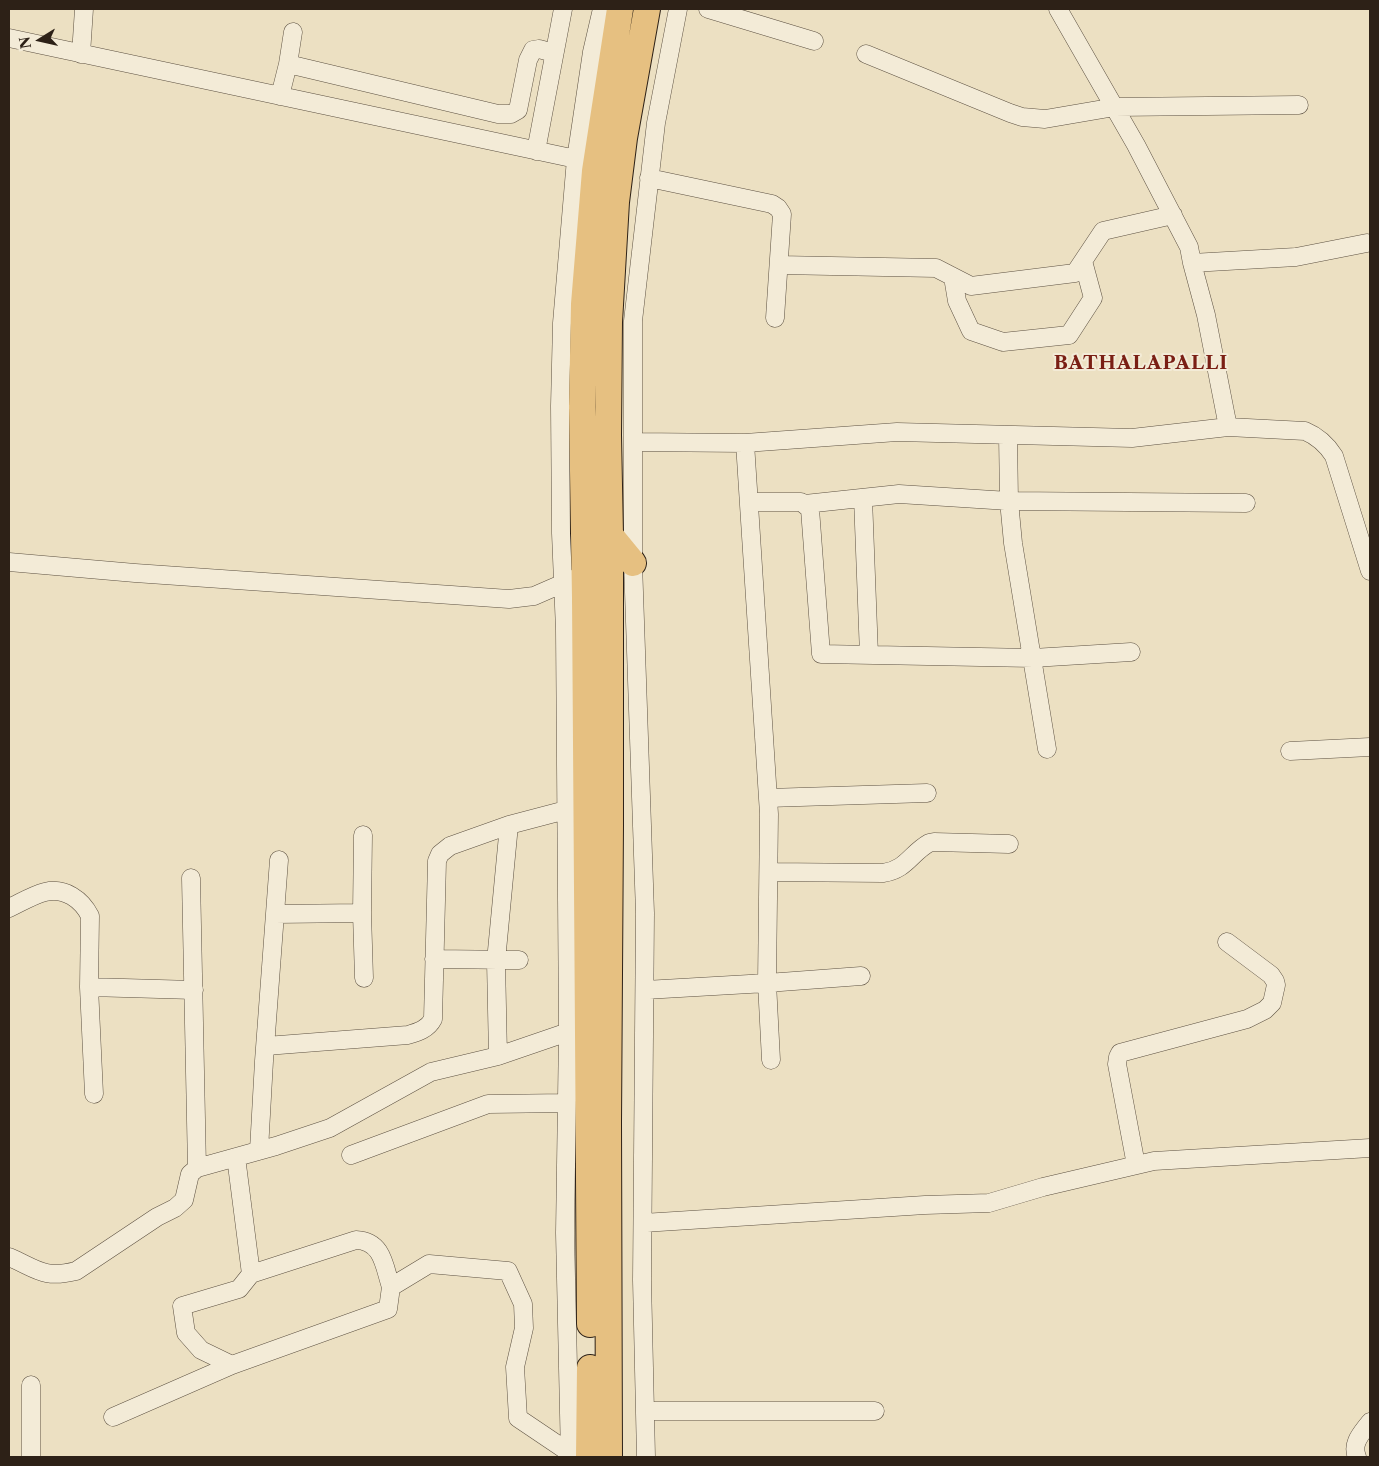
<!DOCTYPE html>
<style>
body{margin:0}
#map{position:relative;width:1379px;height:1466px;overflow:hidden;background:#ece0c2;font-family:"Libre Caslon Text",serif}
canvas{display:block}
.frame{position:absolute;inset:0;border:10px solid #2d2117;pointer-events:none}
.north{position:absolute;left:15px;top:15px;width:50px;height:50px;-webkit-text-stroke:4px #f3ebd7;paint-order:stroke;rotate:260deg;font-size:14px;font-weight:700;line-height:20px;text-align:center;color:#2d2117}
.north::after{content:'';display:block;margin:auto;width:18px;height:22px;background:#2d2117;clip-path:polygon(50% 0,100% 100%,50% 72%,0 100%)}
</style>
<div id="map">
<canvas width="1379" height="1466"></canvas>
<div class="frame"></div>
<div class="north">N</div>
</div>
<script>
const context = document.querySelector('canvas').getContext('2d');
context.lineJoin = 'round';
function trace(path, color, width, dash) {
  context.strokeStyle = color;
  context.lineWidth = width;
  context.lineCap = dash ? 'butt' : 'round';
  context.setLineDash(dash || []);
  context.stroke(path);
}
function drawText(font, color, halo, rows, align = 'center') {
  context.font = font + ' "Libre Caslon Text",serif';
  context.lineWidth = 4;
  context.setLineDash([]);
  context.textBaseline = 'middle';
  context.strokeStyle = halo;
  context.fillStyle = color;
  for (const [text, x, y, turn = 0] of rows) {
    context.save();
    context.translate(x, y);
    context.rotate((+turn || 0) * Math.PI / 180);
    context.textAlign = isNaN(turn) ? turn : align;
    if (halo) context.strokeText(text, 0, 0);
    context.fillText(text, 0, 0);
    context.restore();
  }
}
const minor = new Path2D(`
 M708,9L814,41
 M293,32L288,64L498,114H511L518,110L528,60L533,50L539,49L554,53
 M9,38L576,159
 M81,54L84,9
 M866,54L1010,113L1022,117L1045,119L1115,107L1299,105
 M280,96L288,64
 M536,151L563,9
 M649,178L772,204L778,208L782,214L775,318
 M1192,263L1296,257L1367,243
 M779,265L936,268L971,286L1075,273L1103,231L1173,215
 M953,277L957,301L971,331L1003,342L1069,335L1093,298L1083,261
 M1228,427L1305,431C1317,436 1327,445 1334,456L1370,571
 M1008,435L1009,501L1013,543L1047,749
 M633,442L745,443L897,432L1132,438L1228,427L1206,315L1192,263L1189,247L1136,145L1058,9
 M745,443L769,814L767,983L771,1060
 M863,498L869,655
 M750,502H801L810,509L821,654L1033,658L1131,652
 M805,504L899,494L1009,501L1246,503
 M9,562L135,573L509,599L534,596L573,579
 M1290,751L1370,747
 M768,798L927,793
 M769,872L883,873C906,870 911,853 929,843L934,842L1009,844
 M191,878L197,1168
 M9,908C20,903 33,895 45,892C65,887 82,900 90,916L89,987L94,1094
 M362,913L364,978
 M275,914L362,913L363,835
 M434,959L519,960
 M89,987L194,990
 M645,990L767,983L861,976
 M266,1046L408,1035C418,1032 428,1029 433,1019L437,861L440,854L450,846L509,825L566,810
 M498,1056L496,961L509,825
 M259,1150L264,1061L279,860
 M351,1155L488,1104L567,1103
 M236,1157L251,1274L239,1289L182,1306L186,1333L201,1350L232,1365L388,1309L391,1287L429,1264L508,1271L523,1304L524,1328L515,1367L518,1418L570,1453H578
 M1136,1165L1117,1064L1118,1057L1120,1053L1247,1019L1265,1010L1272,1003L1276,985L1275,981L1271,975L1227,942
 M643,1223L925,1205L989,1203L1043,1187L1154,1161L1370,1148
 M9,1257C37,1269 43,1279 76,1271L157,1217L175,1208L184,1200L190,1174L197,1168L276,1146L330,1128L431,1072L498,1056L568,1032
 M251,1274L356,1240C383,1241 384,1266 391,1287
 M645,1411H875
 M113,1417L232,1365
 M31,1457V1385
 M570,1457L565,1233L568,1032L565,630L561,533L560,406L562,323L576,159L592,52L602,9
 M646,1457L642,1280L645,913L633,563V321L656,123L678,9
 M1357,1457C1351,1443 1362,1433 1370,1422`);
const highway = new Path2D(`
 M610,535L633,563
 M590,1324L585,598L582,407L584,304L595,171L620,9
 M589,1457L590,1368
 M609,1457L608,1122L610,825V535L608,435L609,322L616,202L624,138L647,9`);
const districtNames = [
 ["BATHALAPALLI",1141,364]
];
trace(minor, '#5d5142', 19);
trace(highway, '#2d2117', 28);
trace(minor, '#f3ebd7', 18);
trace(highway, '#e6c081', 26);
context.letterSpacing = '1px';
drawText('bold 19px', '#7a1f14', '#f3ebd7', districtNames);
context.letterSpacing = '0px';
</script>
